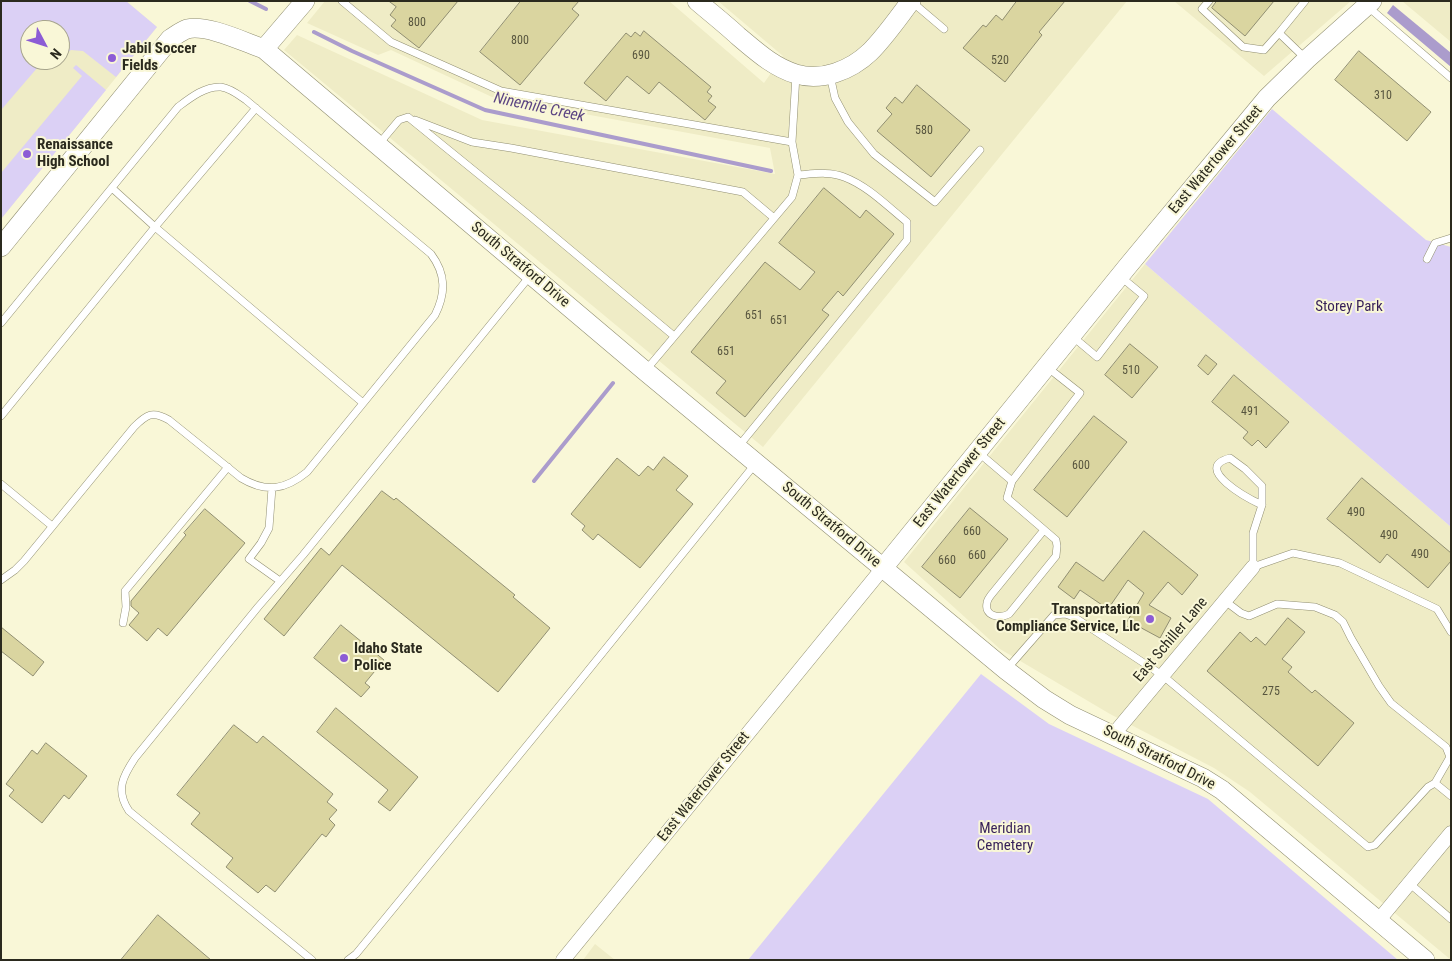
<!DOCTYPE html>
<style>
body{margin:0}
#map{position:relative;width:1452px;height:961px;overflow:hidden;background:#f9f7d7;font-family:"Roboto Condensed",sans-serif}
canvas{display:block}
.frame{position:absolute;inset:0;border:2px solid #2b2a1e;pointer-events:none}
.north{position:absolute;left:20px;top:20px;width:50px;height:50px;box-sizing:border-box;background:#f9f7d7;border:1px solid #a7a58d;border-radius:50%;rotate:130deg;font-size:14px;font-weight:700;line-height:20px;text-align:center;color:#2b2a1e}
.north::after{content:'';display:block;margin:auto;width:18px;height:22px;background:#8c5cd5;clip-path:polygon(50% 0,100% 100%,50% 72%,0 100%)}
</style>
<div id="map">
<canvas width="1452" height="961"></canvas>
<div class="frame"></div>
<div class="north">N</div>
</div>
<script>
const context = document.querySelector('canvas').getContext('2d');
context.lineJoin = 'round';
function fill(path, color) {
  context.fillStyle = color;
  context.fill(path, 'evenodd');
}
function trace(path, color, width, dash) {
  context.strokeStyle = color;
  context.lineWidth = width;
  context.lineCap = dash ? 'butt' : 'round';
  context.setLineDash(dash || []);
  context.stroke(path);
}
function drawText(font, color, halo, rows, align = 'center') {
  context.font = font + ' "Roboto Condensed",sans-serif';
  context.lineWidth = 4;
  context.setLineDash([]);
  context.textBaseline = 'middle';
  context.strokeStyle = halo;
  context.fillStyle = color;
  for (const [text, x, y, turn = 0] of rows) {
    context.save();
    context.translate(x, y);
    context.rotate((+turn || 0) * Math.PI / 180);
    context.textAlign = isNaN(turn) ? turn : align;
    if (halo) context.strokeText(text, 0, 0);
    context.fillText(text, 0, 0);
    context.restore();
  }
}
const built = new Path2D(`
 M1,1H126L157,27L1,219ZM30,30H60V60H30Z
 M325,1H669L764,83L783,56L718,1H1127L763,447L284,50L297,35L482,120L775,174L770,148L492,97L391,50L378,55L307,23Z
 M1174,1H1351L1264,76Z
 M1402,1H1451V42Z
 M1145,264L1451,527V960L1250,792L1214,768L1110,714L1000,649L904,562Z
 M595,944L615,960H583Z`);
const green = new Path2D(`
 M1,1H126L157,27L116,77L83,51L71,50L62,56L60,54V30H30V60H44L1,110Z
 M76,65L106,90L1,219V173L82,76L73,68Z
 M1272,109L1426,240L1451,247V527L1145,264Z
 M981,674L1049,724L1208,799L1398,960H748Z`);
const water = new Path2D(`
 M1393,5L1451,53V67L1387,13Z`);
const stream = new Path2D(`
 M250,1L266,9
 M314,32L352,51L485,110L771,171
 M534,481L613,383`);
const building = new Path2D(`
 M389,1H458L419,48L391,26L396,20L390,15L396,7Z
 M521,1H579L572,9L579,15L520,85L480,52Z
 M1017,1H1065L1039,32L1042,35L1005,82L963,48L983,25L986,27L996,15L1002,20Z
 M1217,1H1274L1245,36L1212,8Z
 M644,31L711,87L707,92L712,96L708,101L716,107L705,120L659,82L649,94L627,76L606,101L584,83L626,33L631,37L635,32L640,36Z
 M1359,51L1431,112L1407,141L1335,80Z
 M917,85L970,130L931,177L877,131L892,114L886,108L895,97L902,103Z
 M824,188L860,218L866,210L894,234L843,296L838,291L822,310L829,315L745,417L716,393L726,381L691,352L765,262L800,290L815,272L779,243Z
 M1130,344L1158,367L1132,398L1105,375Z
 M1206,355L1217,364L1208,375L1198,366Z
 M1234,375L1289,422L1266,448L1258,440L1252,446L1243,438L1248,432L1212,402Z
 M1094,416L1127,442L1067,517L1034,490Z
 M664,457L688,476L676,490L693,504L640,568L598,534L593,540L582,530L585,526L571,514L617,458L639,476L648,466L653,470Z
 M1362,478L1451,553V561L1428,588L1387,554L1380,563L1327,519Z
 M382,491L394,500L396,498L515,595L513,597L550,628L498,692L342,565L284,636L264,619L321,548L329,555Z
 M970,508L1008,539L960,598L922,567Z
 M205,509L245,543L167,636L158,628L147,641L129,625L139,613L131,606V601L186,535L184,533Z
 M1144,531L1198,575L1182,595L1168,582L1149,605L1171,618L1160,638L1134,624L1130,628L1125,625L1144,593L1128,580L1108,609L1080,590L1074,599L1058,587L1076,562L1103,581Z
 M1288,618L1305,632L1282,659L1292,667L1288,672L1312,693L1315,690L1354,723L1318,766L1207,671L1240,632L1251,642L1256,637L1265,645Z
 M341,625L384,660L365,683L370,687L361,697L314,658Z
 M1,627L44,662L33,676L1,651Z
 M336,708L418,777L390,811L378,802L388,790L317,732Z
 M234,725L257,743L263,736L333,794L327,802L337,810L329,819L335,825L326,837L322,834L275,892L266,885L258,893L226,867L233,858L191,824L200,813L177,795Z
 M46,743L87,776L69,799L64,795L42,823L9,796L14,790L6,784L32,750L37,754Z
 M158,915L211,960H121Z`);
const lane = new Path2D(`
 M342,1L391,42L501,91L792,142L796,75
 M911,1L944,29
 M1209,1L1202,9L1243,47L1264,50L1279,33
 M1305,1L1279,33L1306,59
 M1367,6L1451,78
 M830,75L835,98L848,122L874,154L935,202L980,150
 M415,120L472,142L511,148L743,192L774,218
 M378,145L399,120L408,117L530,216L674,336
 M112,188L155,227L363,403
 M1427,259L1435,243L1451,238
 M1,323L178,107C190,98 205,86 221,87C230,88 239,95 246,100L431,254C446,274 446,293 435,315L307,472C285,490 266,493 241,478L169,420C152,410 146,415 134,427L24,561L15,570L1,580
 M1072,336L1097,357L1144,296L1121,277
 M646,370L792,197L798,175L792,142
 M1,416L155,227L256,108
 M738,447L907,240V222C887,206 868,186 844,177C830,171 812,174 798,175
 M979,453L1012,481L1080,393L1047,367
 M1012,481L1007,498L1056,540L1057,546L1056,556L1009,614C999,619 984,616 987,603C987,600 989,598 991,595L1044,530
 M1,484L52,526
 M272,488L269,528L261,543L249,559L280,581
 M1262,505C1249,499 1191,468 1230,458L1245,469L1262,486V505L1253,533V567L1293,553L1340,563L1437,609L1451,632
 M1225,601L1241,613L1249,616L1277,604L1315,607L1335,615L1343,622L1351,638L1379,686L1391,703L1446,747L1450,757L1435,783
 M123,623L126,607L125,591L228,467
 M1006,670L1054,615L1065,614L1074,617L1162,675L1368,847L1375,845L1428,787L1435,783L1451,796
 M1409,883L1451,919
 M312,960L129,811C115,790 123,776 135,758L258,607L303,555L530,276
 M348,960L356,954L574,688L756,463`);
const street = new Path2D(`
 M1113,735L1253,567
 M1378,921L1451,833
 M563,960L883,568`);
const secondary = new Path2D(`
 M697,1C711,13 725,24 738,36C756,51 773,67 796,74C822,82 851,70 870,52C885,37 898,18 911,1
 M264,49L305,1
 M1,247L170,39C175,36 181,31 187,29C207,24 244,42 264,49L645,371L1006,670L1044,699L1070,715L1203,778L1222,790L1425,960
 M883,568L1127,267L1267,98L1307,59L1372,1`);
const markers = [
 [112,58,5,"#8c5cd5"],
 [27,154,5,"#8c5cd5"],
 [1150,619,5,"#8c5cd5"],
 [344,658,5,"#8c5cd5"]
];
const numberNames = [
 ["800",417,23],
 ["800",520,41],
 ["690",641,56],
 ["520",1000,61],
 ["310",1383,96],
 ["580",924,131],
 ["651",754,316],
 ["651",779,321],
 ["651",726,352],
 ["510",1131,371],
 ["491",1250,412],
 ["600",1081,466],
 ["490",1356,513],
 ["660",972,532],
 ["490",1389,536],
 ["490",1420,555],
 ["660",977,556],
 ["660",947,561],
 ["275",1271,692]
];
const poiNames = [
 ["Jabil Soccer",122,49],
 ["Fields",122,66],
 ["Renaissance",37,145],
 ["High School",37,162],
 ["Transportation",1140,610,"right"],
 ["Compliance Service, Llc",1140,627,"right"],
 ["Idaho State",354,649],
 ["Police",354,666]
];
const streetNames = [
 ["East Watertower Street",1216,160,-50],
 ["South Stratford Drive",520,265,40],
 ["East Watertower Street",960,473,-51],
 ["South Stratford Drive",831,525,40],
 ["East Schiller Lane",1171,640,-50],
 ["South Stratford Drive",1159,758,27],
 ["East Watertower Street",704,787,-51]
];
const parkNames = [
 ["Storey Park",1349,307],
 ["Meridian",1005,829],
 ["Cemetery",1005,846]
];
const waterNames = [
 ["Ninemile Creek",539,108,12]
];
fill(built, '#efecc6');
fill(green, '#dbd0f5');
fill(water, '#ab9ccc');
trace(stream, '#ab9ccc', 4);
fill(building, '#dad5a0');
trace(building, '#918f72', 1);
trace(lane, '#918f72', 8);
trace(street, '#918f72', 15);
trace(secondary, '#918f72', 20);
trace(lane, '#fff', 7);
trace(street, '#fff', 14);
trace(secondary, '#fff', 19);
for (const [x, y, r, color] of markers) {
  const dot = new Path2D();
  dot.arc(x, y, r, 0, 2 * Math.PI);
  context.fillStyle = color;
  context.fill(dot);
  trace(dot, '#f9f7d7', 2);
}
drawText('12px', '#57553e', null, numberNames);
drawText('bold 15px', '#2b2a1e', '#f9f7d7', poiNames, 'left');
drawText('15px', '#2b2a1e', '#f9f7d7', streetNames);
drawText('15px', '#361f59', '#f9f7d7', parkNames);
drawText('italic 16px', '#5c4583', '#f9f7d7', waterNames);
</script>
